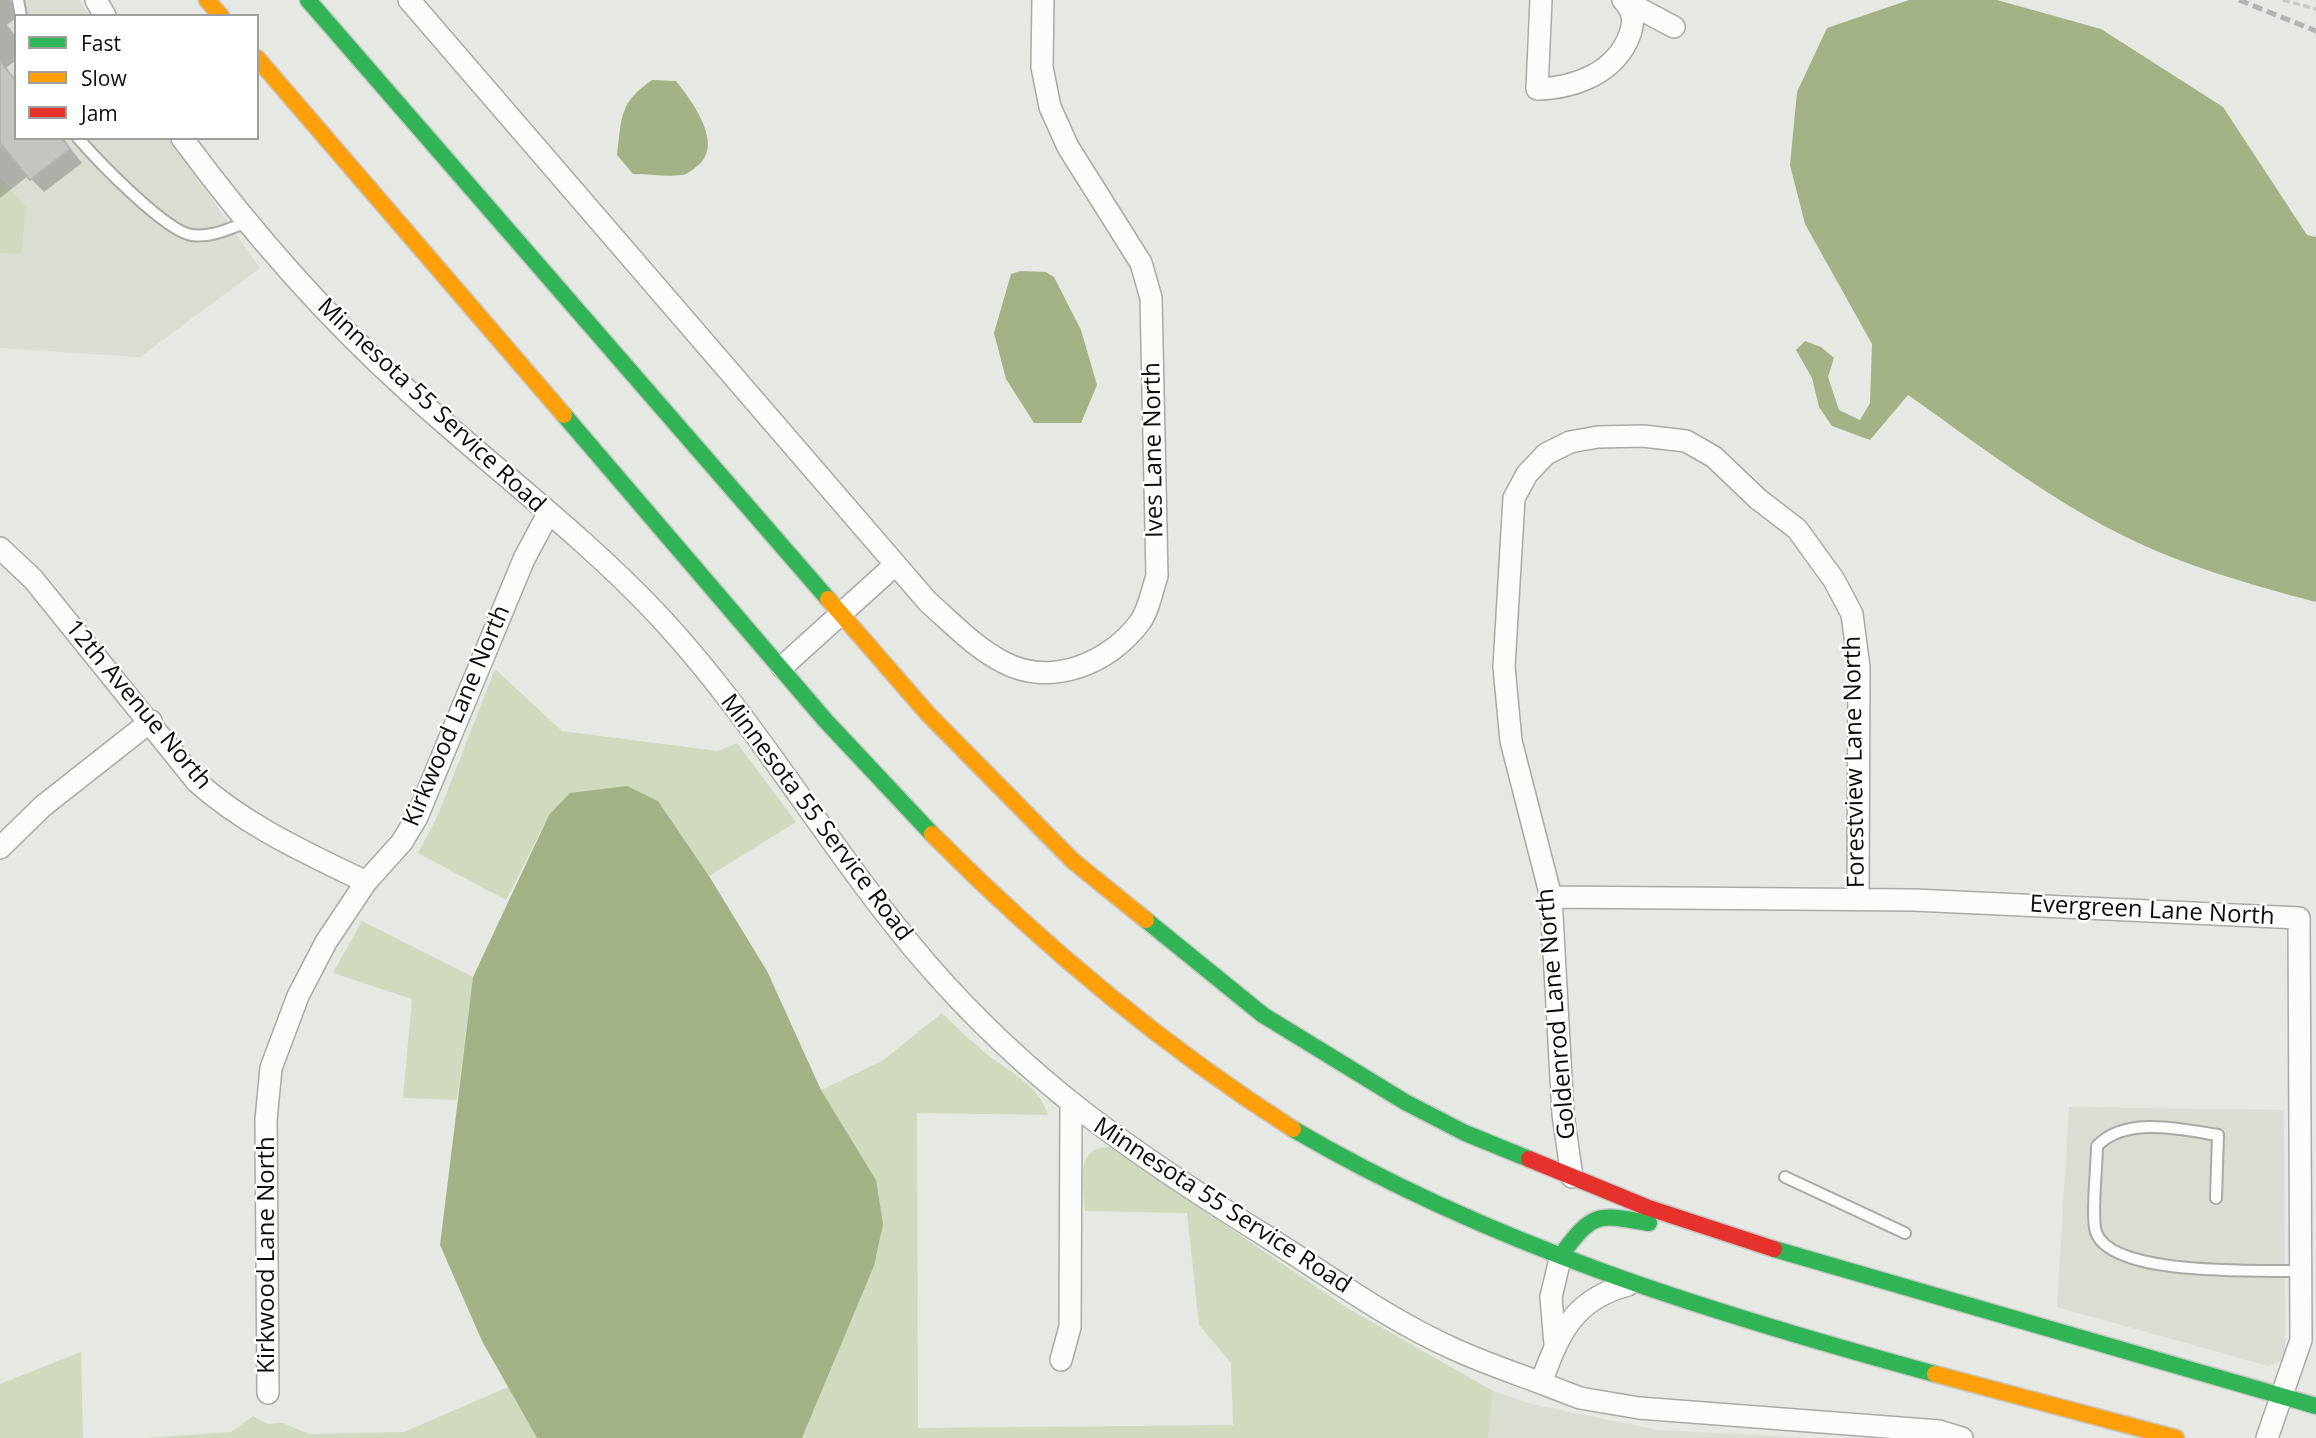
<!DOCTYPE html>
<style>
body{margin:0}
#map{position:relative;width:2316px;height:1438px;overflow:hidden;background:#e6e9e3;font-family:"Open Sans",sans-serif}
canvas{display:block}
.legend{position:absolute;left:14px;top:14px;width:245px;height:126px;box-sizing:border-box;background:#fff;border:2px solid #9e9f9d;margin:0;padding:9px 12px;list-style:none;font-size:21px;color:#0d0e0a}
.legend li{display:flex;align-items:center;gap:14px;height:35px}
.legend b{width:35px;border:2px solid #9e9f9d}
</style>
<div id="map">
<canvas width="2316" height="1438"></canvas>
<ul class="legend">
<li><b style="height:9px;background:#30b455"></b>Fast</li>
<li><b style="height:9px;background:#ff9f0a"></b>Slow</li>
<li><b style="height:9px;background:#e5322d"></b>Jam</li>
</ul>
</div>
<script>
const context = document.querySelector('canvas').getContext('2d');
context.lineJoin = 'round';
function fill(path, color) {
  context.fillStyle = color;
  context.fill(path, 'evenodd');
}
function trace(path, color, width, dash) {
  context.strokeStyle = color;
  context.lineWidth = width;
  context.lineCap = dash ? 'butt' : 'round';
  context.setLineDash(dash || []);
  context.stroke(path);
}
function drawText(font, color, halo, rows, align = 'center') {
  context.font = font + ' "Open Sans",sans-serif';
  context.lineWidth = 5;
  context.setLineDash([]);
  context.textBaseline = 'middle';
  context.strokeStyle = halo;
  context.fillStyle = color;
  for (const [text, x, y, turn = 0] of rows) {
    context.save();
    context.translate(x, y);
    context.rotate((+turn || 0) * Math.PI / 180);
    context.textAlign = isNaN(turn) ? turn : align;
    if (halo) context.strokeText(text, 0, 0);
    context.fillText(text, 0, 0);
    context.restore();
  }
}
const built = new Path2D(`
 M0,0H79L89,16H16V138H169L260,268L140,357L0,348Z
 M2069,1107L2284,1110L2285,1355L2281,1361L2268,1366L2057,1307Z
 M1493,1391L1531,1404L1658,1430L1811,1438H1488Z`);
const green = new Path2D(`
 M0,177L26,208L21,254L0,253Z
 M495,669L562,731L718,751L737,743L796,822L709,876L658,801L549,815L506,900L418,853L438,815Z
 M362,921L473,977L457,1100L403,1098L412,999L333,973Z
 M942,1013C955,1026 969,1039 983,1051C1007,1071 1039,1084 1048,1115L917,1113L918,1428L1233,1425L1231,1363L1199,1325L1187,1213L1085,1211C1084,1184 1073,1147 1110,1147L1349,1309L1493,1391L1488,1438H802L874,1266L876,1180L821,1090L882,1061Z
 M81,1352L83,1438H0V1384Z
 M508,1387L537,1438H146L231,1432L253,1416L267,1424L283,1423L309,1434L404,1432Z`);
const water = new Path2D(`
 M1909,0H1997L2101,29L2223,107L2307,235L2316,237V602C2248,584 2177,564 2114,531C2042,494 1975,442 1908,395L1870,440L1832,426L1819,407L1812,378L1796,350L1805,341L1821,347L1834,358L1828,377L1839,410L1860,420L1870,403L1872,344L1805,224L1790,165L1797,92L1827,28Z
 M652,80L676,81C692,101 726,146 696,167C692,170 688,174 682,175C667,177 649,174 633,174L617,155C622,116 619,103 652,80Z
 M1021,271L1046,272L1054,277L1081,330L1097,385L1081,423H1034L1006,379L994,333L1011,274Z
 M627,786L658,801L709,876L767,971L821,1090L876,1180L883,1224L874,1266L802,1438H537L482,1341L440,1245L473,977L549,815L570,793Z`);
const shadow = new Path2D(`
 M0,0H10L21,14L7,25L16,36V60L6,68L16,80V138H62L82,163L44,192L28,176L0,198Z`);
const building = new Path2D(`
 M0,61L16,81V138H62L70,149L30,180L0,143Z`);
const path = new Path2D(`
 M2283,0L2316,9`);
const lane = new Path2D(`
 M18,0L21,16
 M78,138C97,160 166,232 192,235C210,238 228,229 245,223
 M1785,1177L1905,1233
 M2216,1198L2218,1135C2180,1129 2126,1116 2097,1146C2097,1164 2091,1219 2096,1232C2111,1277 2260,1270 2300,1271`);
const street = new Path2D(`
 M96,0L105,16
 M409,0L928,602C952,623 974,647 1003,662C1051,688 1110,663 1140,622C1149,610 1152,590 1157,576L1151,298L1141,263L1068,147L1050,107L1042,67L1043,0
 M1541,0L1537,89C1575,88 1616,73 1630,34C1635,19 1633,11 1623,0
 M1623,0L1674,27
 M182,138C250,230 321,312 406,389C489,465 581,533 658,615C758,722 831,853 927,964C1030,1083 1137,1156 1269,1238C1329,1276 1389,1320 1454,1349C1482,1362 1512,1372 1541,1383C1559,1333 1574,1299 1628,1285
 M0,548L33,579L197,782C246,826 307,853 366,882
 M782,667L895,565
 M0,848L43,806L151,721
 M1551,897L1914,900L2299,918L2301,1340L2267,1438
 M1572,1177L1563,1114L1551,897L1511,741L1504,667L1514,498L1527,474L1546,454L1570,442L1598,437L1643,436L1686,441L1714,457L1758,499L1797,529L1834,580L1852,614L1859,667L1858,900
 M1555,1344L1551,1297L1561,1255
 M1061,1360L1070,1327L1071,1106
 M1541,1383L1580,1398L1639,1408L1939,1431L1962,1438
 M268,1393L266,1120L271,1068L298,996L326,942L366,882L402,842L417,817L524,559L548,514`);
const fast = new Path2D(`
 M308,0L828,599
 M564,415L825,720L932,834
 M1146,920L1263,1015L1405,1102L1465,1133L1529,1159
 M1293,1129C1492,1246 1715,1314 1935,1374
 M1774,1249L2316,1406
 M1561,1255C1594,1211 1597,1214 1649,1223`);
const slow = new Path2D(`
 M207,0L221,16
 M257,58L564,415
 M828,599L928,714L1073,861L1146,920
 M932,834C1043,946 1160,1044 1293,1129
 M1935,1374L2176,1438`);
const jam = new Path2D(`
 M1529,1159L1646,1207L1774,1249`);
const rail = new Path2D(`
 M2239,0L2316,31`);
const streetNames = [
 ["Minnesota 55 Service Road",431,406,43],
 ["Ives Lane North",1154,450,-91],
 ["12th Avenue North",138,705,50],
 ["Kirkwood Lane North",457,716,-67],
 ["Forestview Lane North",1855,762,-91],
 ["Minnesota 55 Service Road",816,818,53],
 ["Evergreen Lane North",2152,911,3],
 ["Goldenrod Lane North",1557,1014,-95],
 ["Minnesota 55 Service Road",1222,1206,33],
 ["Kirkwood Lane North",267,1255,-90]
];
fill(built, '#d9ddd2');
fill(green, '#cfdabe');
fill(water, '#a2b284');
fill(shadow, '#0003');
fill(building, '#c3c5c1');
trace(building, '#b2b4b0', 2);
trace(lane, '#a8aaa5', 14);
trace(street, '#a8aaa5', 24);
trace(fast, '#c6c7c4', 19);
trace(slow, '#c6c7c4', 19);
trace(jam, '#c6c7c4', 19);
trace(path, '#c8c9c6', 3.5, [7, 3.5]);
trace(lane, '#fbfcfb', 10);
trace(street, '#fbfcfb', 21);
trace(fast, '#30b455', 16);
trace(slow, '#ff9f0a', 16);
trace(jam, '#e5322d', 16);
trace(rail, '#b3b3b3', 5, [10, 5]);
drawText('24px', '#0d0e0a', '#fff', streetNames);
</script>
